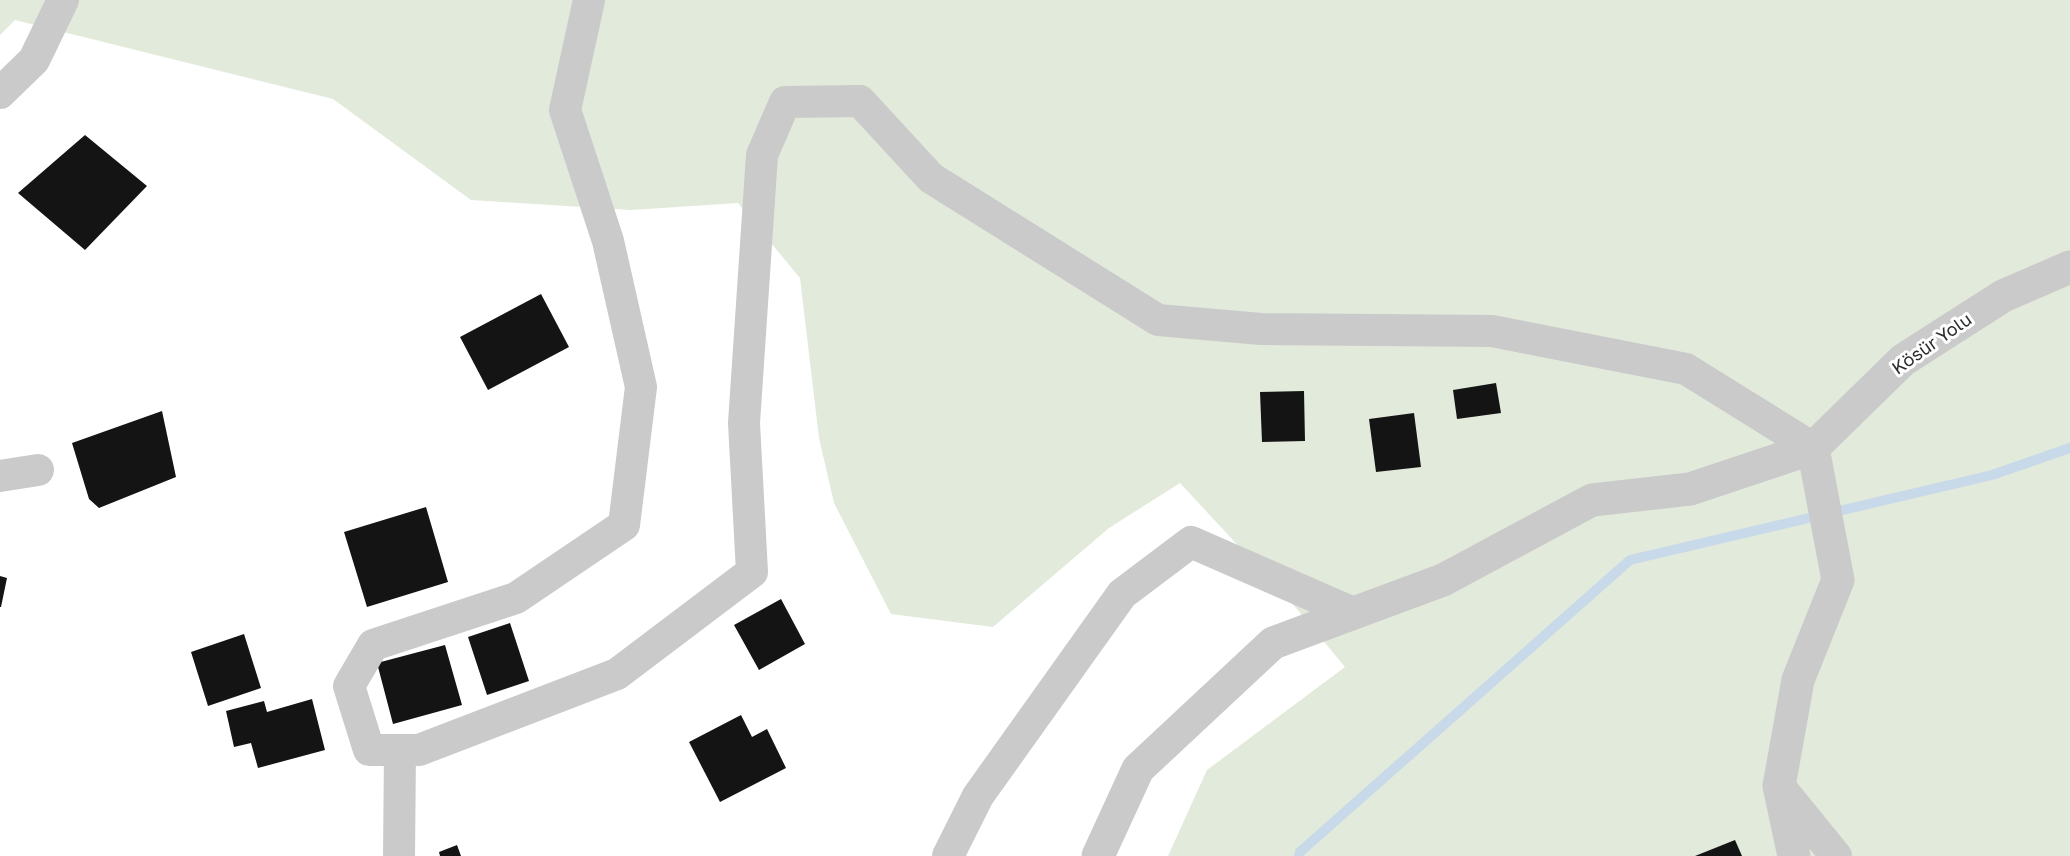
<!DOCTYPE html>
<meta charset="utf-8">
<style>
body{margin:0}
canvas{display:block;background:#fff}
</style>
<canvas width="2070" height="856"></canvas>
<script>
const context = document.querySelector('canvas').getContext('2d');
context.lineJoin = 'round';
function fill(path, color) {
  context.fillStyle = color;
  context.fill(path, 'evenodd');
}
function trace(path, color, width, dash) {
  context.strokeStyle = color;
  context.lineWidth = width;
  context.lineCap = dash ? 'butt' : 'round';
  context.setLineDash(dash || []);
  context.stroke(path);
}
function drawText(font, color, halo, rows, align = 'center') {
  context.font = font + ' "Golos Text",sans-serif';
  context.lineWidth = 6;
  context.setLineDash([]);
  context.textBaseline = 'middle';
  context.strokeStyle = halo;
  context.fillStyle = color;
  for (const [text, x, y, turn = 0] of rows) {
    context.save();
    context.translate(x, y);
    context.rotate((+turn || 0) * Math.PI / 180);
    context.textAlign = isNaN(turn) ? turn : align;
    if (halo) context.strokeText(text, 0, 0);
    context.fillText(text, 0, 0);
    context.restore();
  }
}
const green = new Path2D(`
 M0,0H2070V856H1168L1207,770L1345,667L1296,608L1180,483L1109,528L993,627L891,614L834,503L819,438L800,278L738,203L631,210L471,200L333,99L15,20L0,35Z`);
const stream = new Path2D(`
 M1299,856L1300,852L1630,560L1992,475L2070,448`);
const building = new Path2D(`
 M85,135L147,186L85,250L18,193Z
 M541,294L569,347L488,390L460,337Z
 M1496,383L1501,413L1457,419L1453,390Z
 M1304,391L1305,441L1262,442L1260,392Z
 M162,411L176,477L99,508L89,499L72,443Z
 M1414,413L1421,467L1376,472L1369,419Z
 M426,507L448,582L367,607L344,532Z
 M0,576L7,578L1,607H0Z
 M781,599L805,644L759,670L734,625Z
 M510,623L529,681L487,695L468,637Z
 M244,634L261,688L208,706L191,652Z
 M445,645L462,705L393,724L377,663Z
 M312,699L325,750L258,768L251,743L234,747L226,711L264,701L267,712Z
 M741,715L752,737L767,729L786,768L720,802L689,742Z
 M1735,840L1742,856H1695Z
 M457,845L461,856H440L439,852Z`);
const minor = new Path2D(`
 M589,0L565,110L608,241L641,387L624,525L516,598L373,645L349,686L369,750H419L617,674L752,572L744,423L762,155L785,102L860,101L931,178L1158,320L1261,329L1492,331L1686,369L1813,448
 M0,93L34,60L63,0
 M0,476L38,470
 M1779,786L1836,856
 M399,856L400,750
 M948,856L978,796L1122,594L1191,542L1353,613`);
const tertiary = new Path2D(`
 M1098,856L1138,769L1273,643L1443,580L1592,500L1690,489L1813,448L1903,360L2003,296L2070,267
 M1794,856L1779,786L1798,680L1838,580L1813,448`);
const streetNames = [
 ["Kösür Yolu",1932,344,-35]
];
fill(green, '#e2eadb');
trace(stream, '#c8d9e9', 10);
fill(building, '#141414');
trace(minor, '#cacaca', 32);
trace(tertiary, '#cacaca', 33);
drawText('18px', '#2d2d2d', '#fff', streetNames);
</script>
